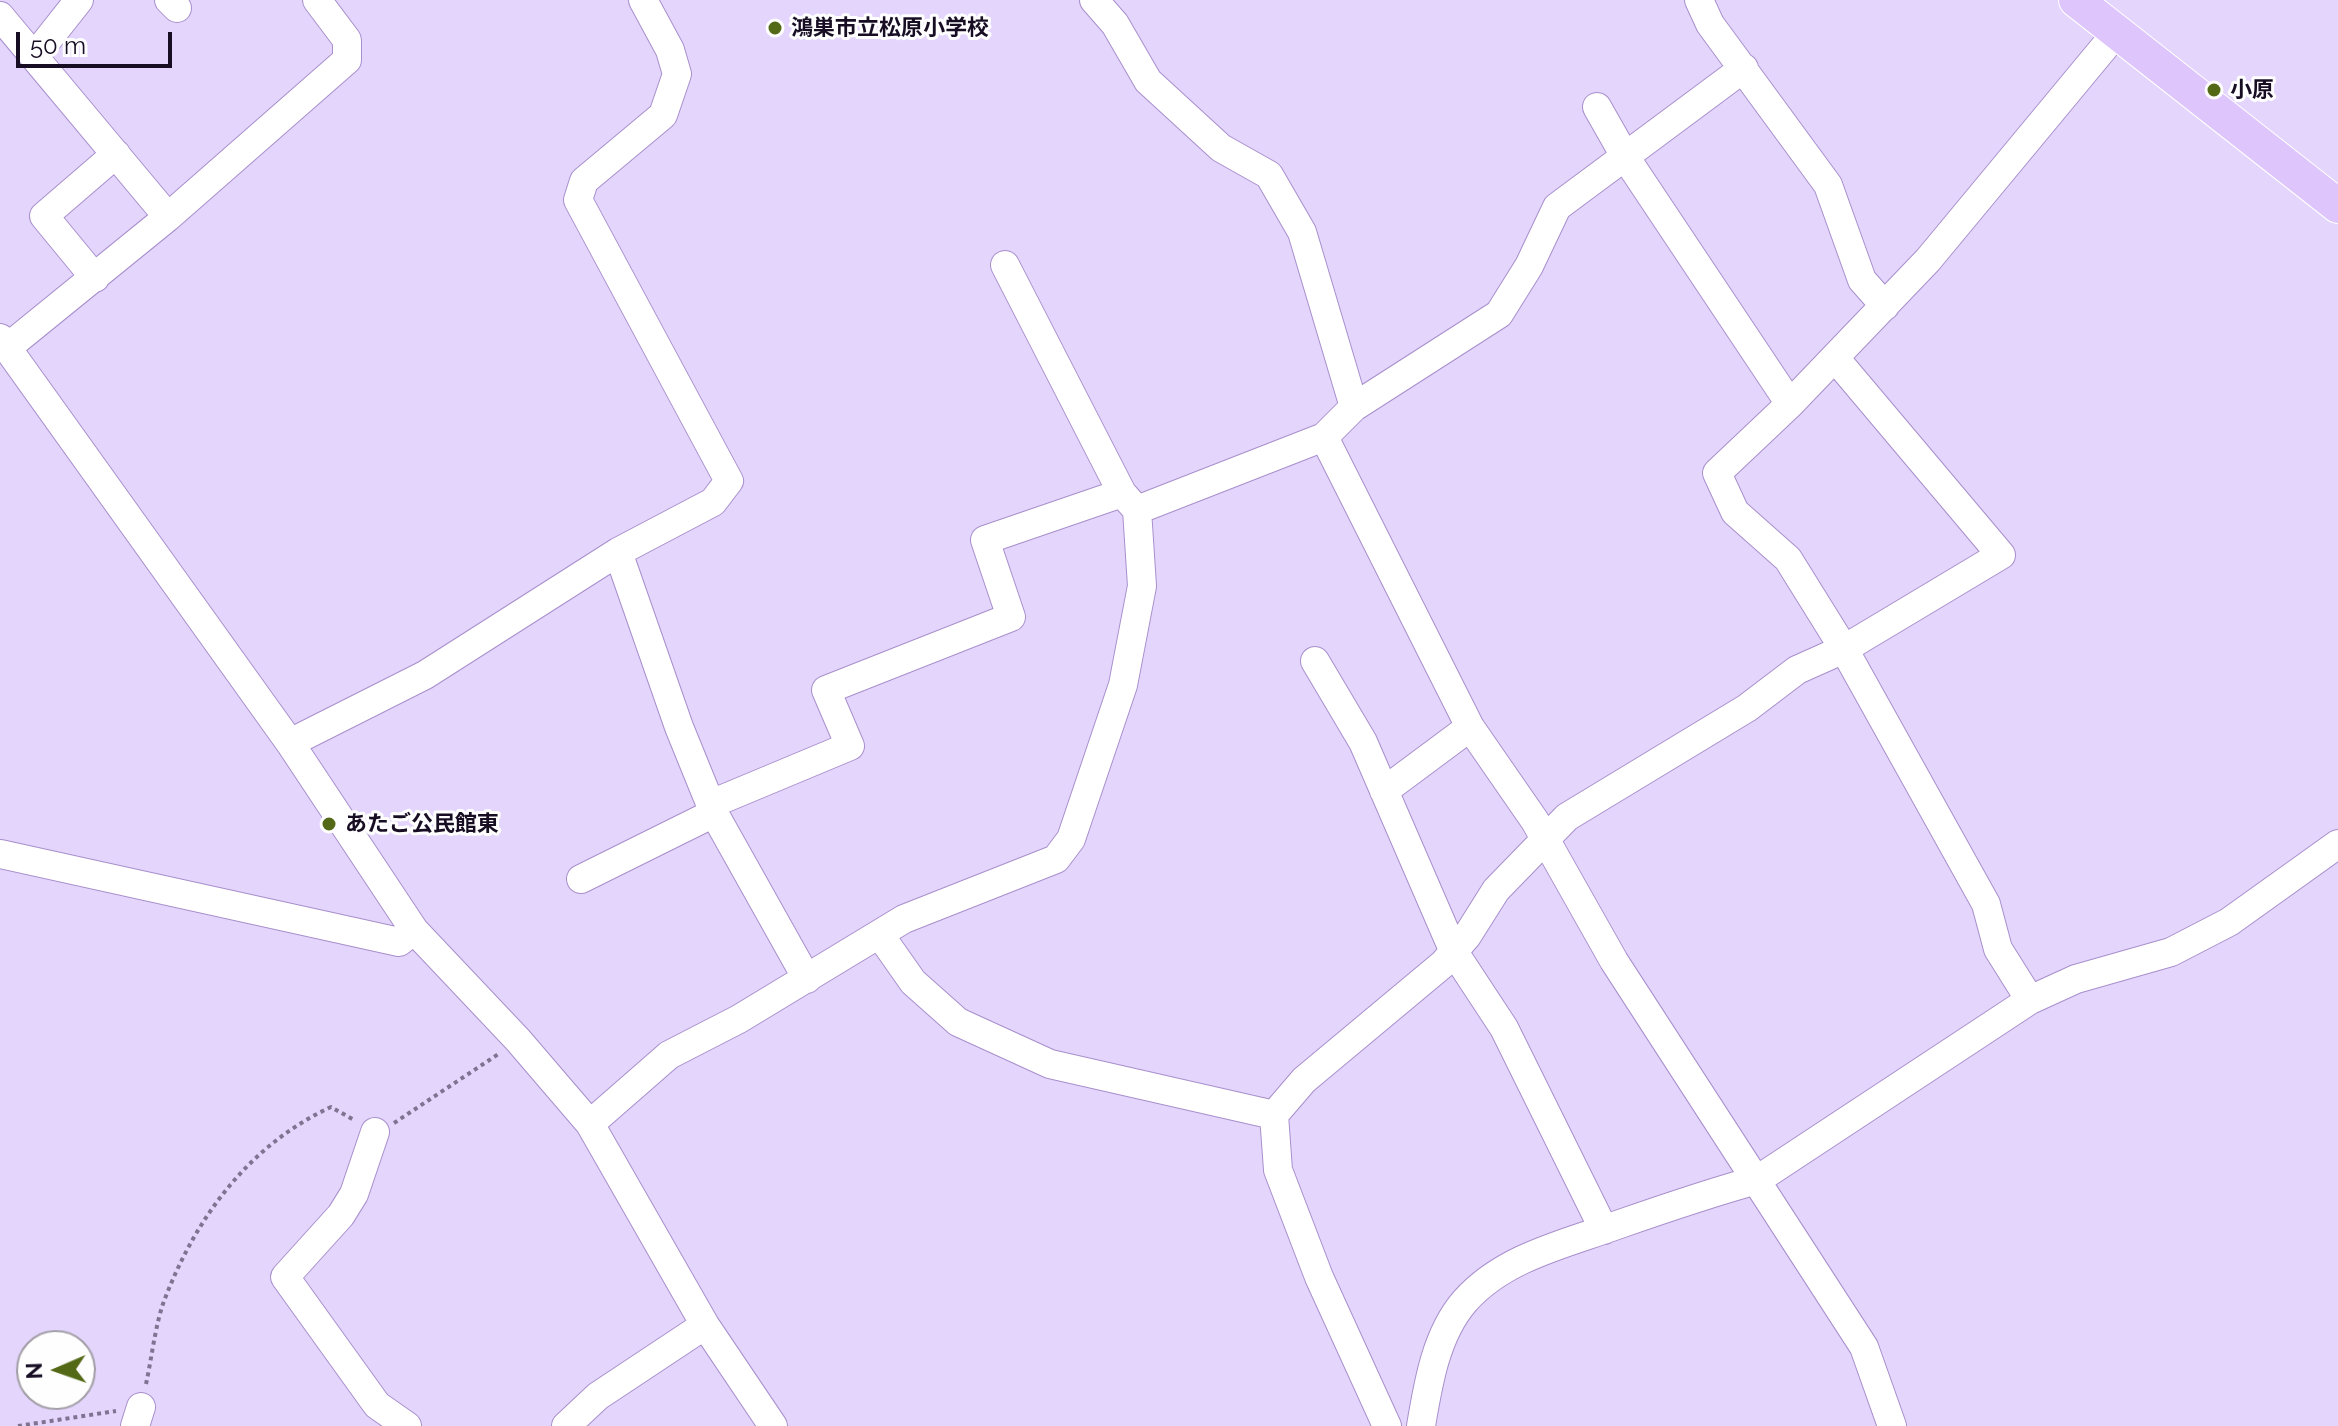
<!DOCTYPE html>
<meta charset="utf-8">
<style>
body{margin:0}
#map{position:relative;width:2338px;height:1426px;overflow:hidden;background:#e4d5fc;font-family:Raleway,sans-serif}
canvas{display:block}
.north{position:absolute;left:16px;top:1330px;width:80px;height:80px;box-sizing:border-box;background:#fefefe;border:2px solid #a29ea7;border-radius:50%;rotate:268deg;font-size:22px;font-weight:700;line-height:32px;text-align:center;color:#180e24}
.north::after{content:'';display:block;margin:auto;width:28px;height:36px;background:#546916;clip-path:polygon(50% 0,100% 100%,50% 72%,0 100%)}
.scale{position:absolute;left:16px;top:32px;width:156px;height:36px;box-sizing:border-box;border:4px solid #180e24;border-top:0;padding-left:10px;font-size:24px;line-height:28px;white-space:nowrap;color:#180e24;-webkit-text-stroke:6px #fefefe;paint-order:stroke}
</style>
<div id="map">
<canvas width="2338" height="1426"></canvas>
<div class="north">N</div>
<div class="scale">50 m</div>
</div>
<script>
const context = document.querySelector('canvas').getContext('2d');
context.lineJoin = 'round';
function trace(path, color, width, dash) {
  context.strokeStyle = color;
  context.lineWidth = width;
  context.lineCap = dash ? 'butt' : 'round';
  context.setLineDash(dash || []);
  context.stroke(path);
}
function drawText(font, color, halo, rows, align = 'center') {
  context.font = font + ' Raleway,"Noto Sans JP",sans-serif';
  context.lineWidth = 6;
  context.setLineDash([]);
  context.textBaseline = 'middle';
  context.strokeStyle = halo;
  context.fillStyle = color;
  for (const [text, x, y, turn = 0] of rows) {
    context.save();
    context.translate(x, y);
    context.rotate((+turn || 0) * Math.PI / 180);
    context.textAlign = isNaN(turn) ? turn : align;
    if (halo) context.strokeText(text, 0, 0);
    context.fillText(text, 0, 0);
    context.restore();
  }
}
const path = new Path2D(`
 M394,1123L500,1053
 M146,1384C152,1357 155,1326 164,1301C196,1217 249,1145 331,1107L354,1120
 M18,1426L116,1411`);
const minor = new Path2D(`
 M169,0L177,8
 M1094,0L1115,24L1148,81L1221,148L1269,175L1302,232L1354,407
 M1699,0L1710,24L1828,185L1862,280L1885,306
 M0,16L168,217
 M34,57L79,0
 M1744,68L1557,207L1529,266L1499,314L1354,407L1324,437L1470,727L1535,821L1614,961L1864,1347L1892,1426
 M1597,107L1626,158L1790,404
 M1005,265L1122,493L1137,510L1324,437
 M95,278L44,216L116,154
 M0,338L290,743L414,930L518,1040L590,1124L705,1325L773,1426
 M8,347L168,217L347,60V40L317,0
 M618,552L679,727L714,813L807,979
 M1315,661L1363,742L1454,952L1504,1028L1604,1230
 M290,743L425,675L618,552L713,502L729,481L578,200L584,181L663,115L677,74L670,50L643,0
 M1384,791L1470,727
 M711,804L850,746L826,690L1011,617L985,540L1122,493
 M0,854L399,942L414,930
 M581,879L714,813
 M880,935L913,982L958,1022L1050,1064L1274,1115
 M2030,1000L1998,949L1986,904L1844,649L1788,559L1735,512L1717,473L1790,404L1928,260L2117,32
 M590,1124L669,1055L739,1019L904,919L1056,859L1071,839L1123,685L1142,586L1137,510
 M375,1132L354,1194L341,1215L285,1277L377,1405L407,1426
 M135,1426L141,1407
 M566,1426L598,1396L705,1325
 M1387,1426L1319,1277L1278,1170L1274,1115L1304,1080L1443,964L1467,936L1496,890L1567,817L1747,708L1797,670L1844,649L2001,555L1835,358
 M1421,1426C1428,1384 1436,1334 1465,1301C1504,1257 1565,1244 1617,1225C1663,1209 1709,1193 1757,1180L2030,1000L2076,979L2171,952L2229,922L2338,844`);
const major = new Path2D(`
 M2076,0L2338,206`);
const markers = [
 [775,28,8,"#546916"],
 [2214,90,8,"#546916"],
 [329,824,8,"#546916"]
];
const poiNames = [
 ["鴻巣市立松原小学校",791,28],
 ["小原",2230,90],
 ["あたご公民館東",345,824]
];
trace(minor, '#a88fcc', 30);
trace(major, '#fff', 36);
trace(path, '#807392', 4, [4, 4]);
trace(minor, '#fff', 28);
trace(major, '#dec6fd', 34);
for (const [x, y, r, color] of markers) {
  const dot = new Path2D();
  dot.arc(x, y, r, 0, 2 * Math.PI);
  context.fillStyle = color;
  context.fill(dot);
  trace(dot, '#fefefe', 3);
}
drawText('bold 22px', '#180e24', '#fefefe', poiNames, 'left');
</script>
